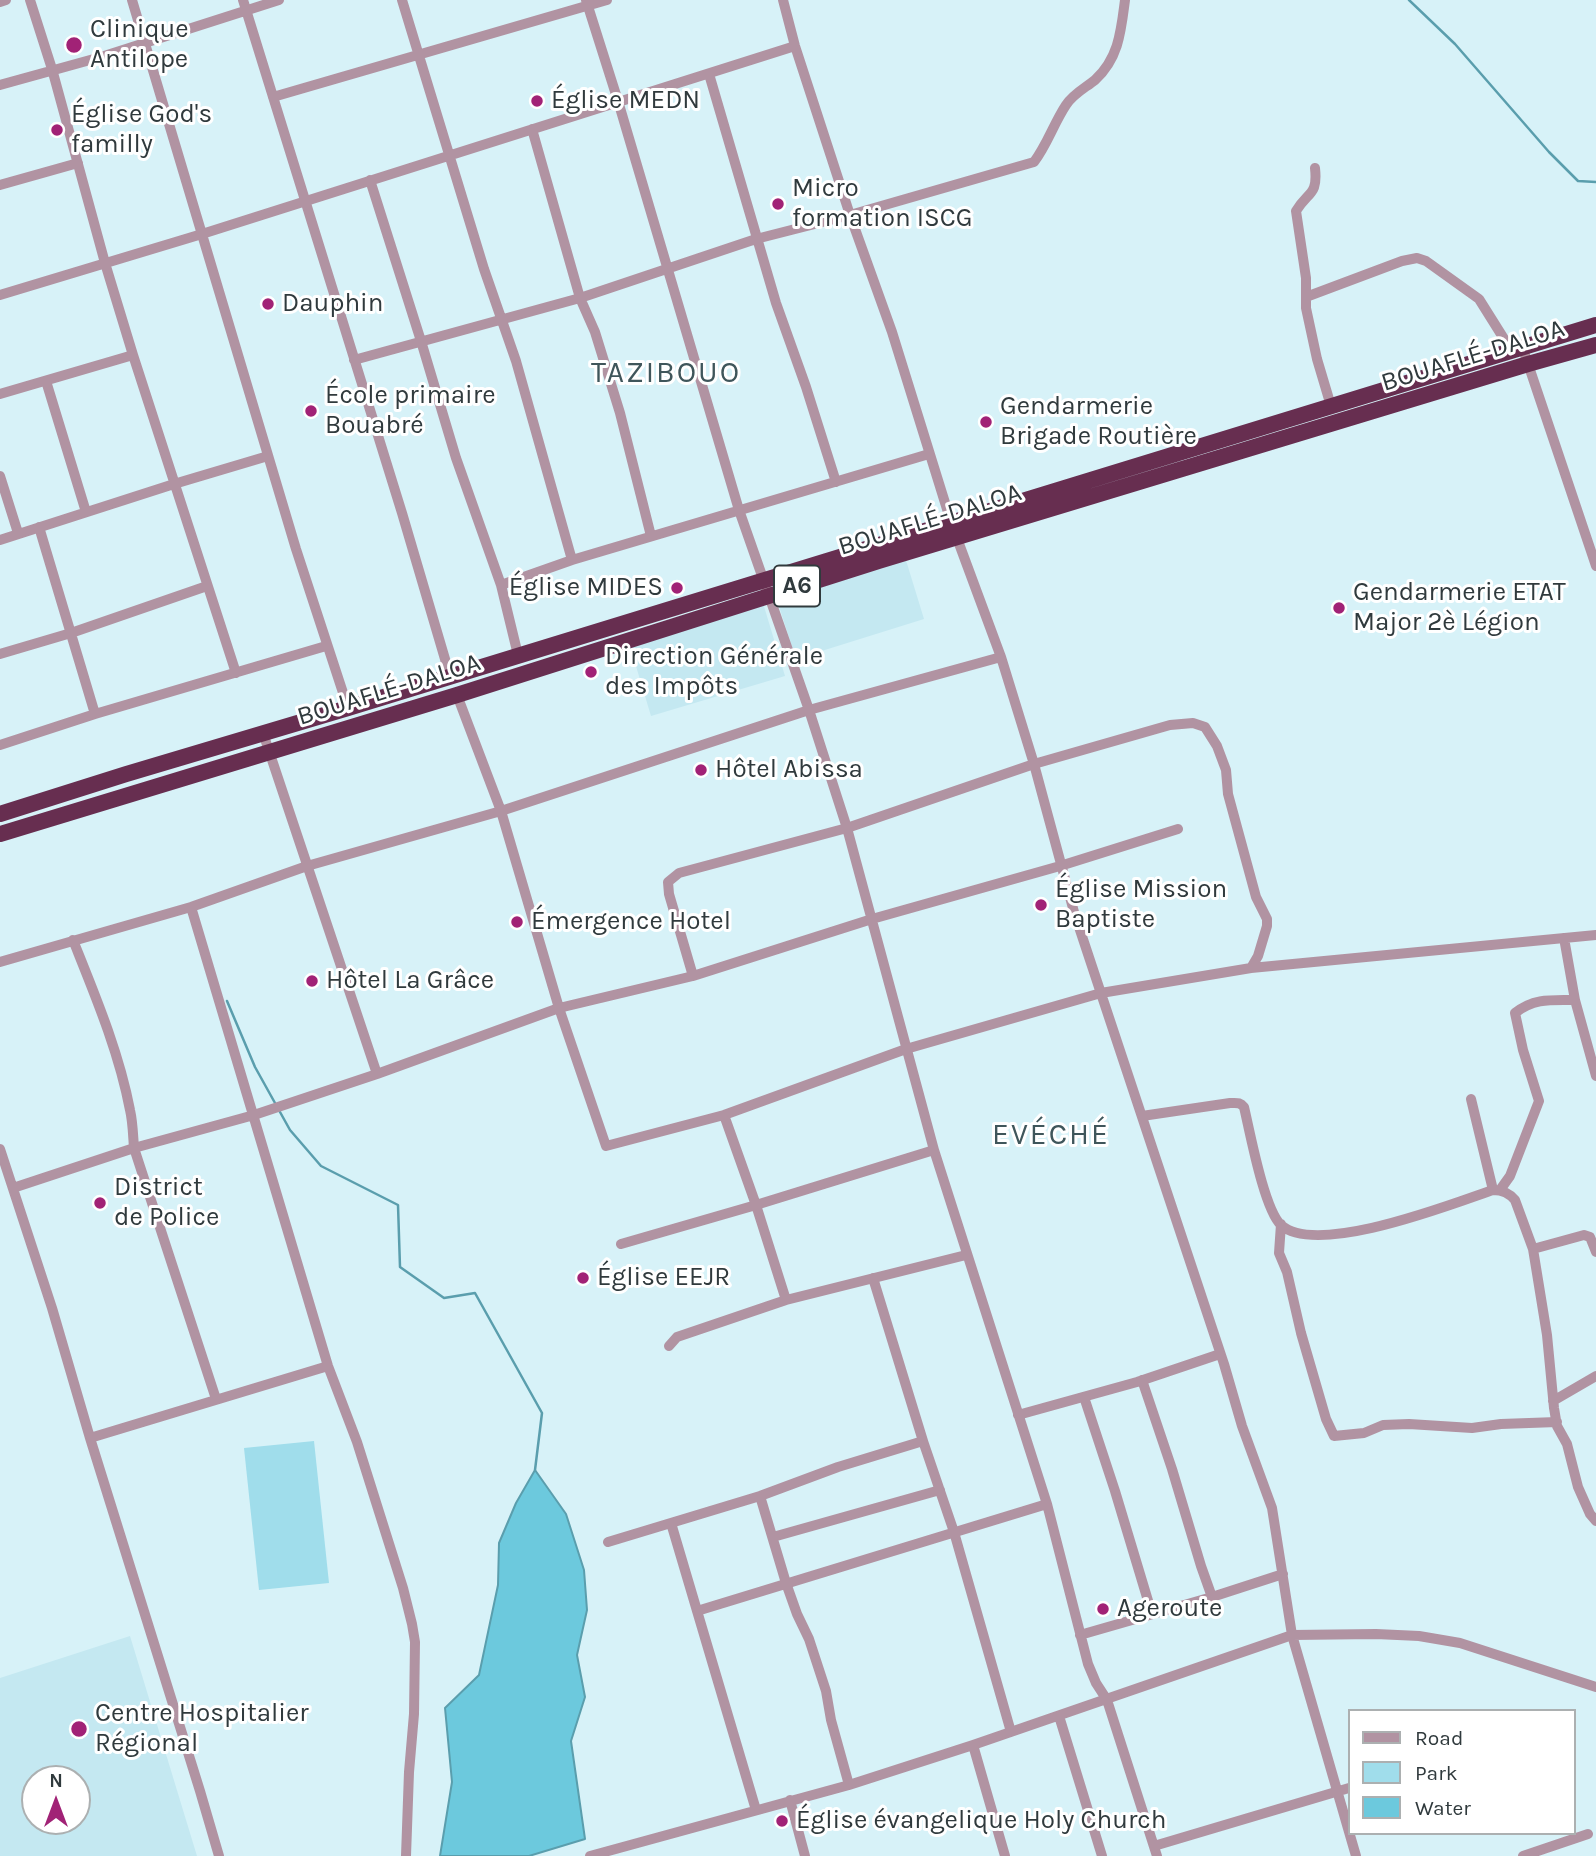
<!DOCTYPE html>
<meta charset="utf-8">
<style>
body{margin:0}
#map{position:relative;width:1596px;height:1856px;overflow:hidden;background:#d7f2f8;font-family:Karla,sans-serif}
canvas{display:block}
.legend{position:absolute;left:1348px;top:1709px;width:228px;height:126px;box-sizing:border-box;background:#fff;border:2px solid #acb0b1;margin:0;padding:9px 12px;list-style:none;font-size:21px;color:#303a3d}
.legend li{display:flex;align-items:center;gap:14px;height:35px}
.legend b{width:35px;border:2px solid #acb0b1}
.north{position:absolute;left:21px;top:1765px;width:70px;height:70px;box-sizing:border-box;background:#fff;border:2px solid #acb0b1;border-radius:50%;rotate:0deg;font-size:19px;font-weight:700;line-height:28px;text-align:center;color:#303a3d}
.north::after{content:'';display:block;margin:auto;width:24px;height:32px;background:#a12276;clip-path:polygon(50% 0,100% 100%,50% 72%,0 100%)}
</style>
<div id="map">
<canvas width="1596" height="1856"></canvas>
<ul class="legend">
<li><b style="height:9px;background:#b193a2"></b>Road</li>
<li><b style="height:19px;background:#a0ddeb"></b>Park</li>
<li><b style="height:19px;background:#6cc9dd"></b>Water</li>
</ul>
<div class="north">N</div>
</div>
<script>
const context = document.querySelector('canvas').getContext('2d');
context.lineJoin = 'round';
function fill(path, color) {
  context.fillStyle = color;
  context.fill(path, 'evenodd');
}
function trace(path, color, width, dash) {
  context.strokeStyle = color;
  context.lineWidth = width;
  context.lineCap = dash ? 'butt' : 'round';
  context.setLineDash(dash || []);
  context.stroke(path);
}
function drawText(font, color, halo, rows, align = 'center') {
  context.font = font + ' Karla,sans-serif';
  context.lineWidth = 6;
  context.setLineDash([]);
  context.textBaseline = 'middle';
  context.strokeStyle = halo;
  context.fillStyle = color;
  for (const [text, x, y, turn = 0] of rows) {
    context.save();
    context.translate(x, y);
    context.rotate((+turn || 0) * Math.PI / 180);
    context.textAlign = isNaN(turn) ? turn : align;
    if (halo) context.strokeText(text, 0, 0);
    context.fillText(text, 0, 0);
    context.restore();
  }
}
const built = new Path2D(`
 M905,557L924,619L796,659L776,597Z
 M763,603L785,676L651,716L629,643Z
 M130,1636L197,1856H0V1678ZM77,1779V1821H35V1779Z`);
const green = new Path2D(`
 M314,1441L329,1583L259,1590L244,1448Z`);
const water = new Path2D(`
 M535,1470L566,1514L584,1570L587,1610L577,1655L585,1697L571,1741L585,1839L529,1856H440L452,1782L445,1708L479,1675L498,1585L499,1543L516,1503Z`);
const stream = new Path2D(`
 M1409,0L1455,44L1549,152L1578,181L1596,182
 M227,1001L255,1067L275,1103
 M280,1112L290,1130L321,1166L398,1205L400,1267L444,1298L475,1293L542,1413L535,1470`);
const minor = new Path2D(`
 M30,0L52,69L105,263L133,355L236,673
 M132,0L296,549L348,708
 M243,0L402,513L450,676
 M402,0L484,269L516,361L572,560
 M586,0L618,101L739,510L809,710L847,828L934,1150L1047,1504L1088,1664L1096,1683L1107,1700L1157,1856
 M783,0L795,46L850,215L892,332L951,522L1001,657L1034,764L1074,912L1224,1364L1242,1426L1272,1508L1292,1635L1356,1856
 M0,2L6,0
 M709,74L776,303L806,387L836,482
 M0,85L101,57L279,0
 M273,97L607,0
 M532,129L580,298L595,332L620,413L651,536
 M1315,168C1318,196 1308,191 1296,211L1306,278V308L1317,359L1331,406
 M370,180L421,341L456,458L501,585L518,655
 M0,185L78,163
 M0,295L202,234L795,46
 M1306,297L1402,261L1417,258L1426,261L1479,299L1511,350
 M1522,346L1596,566
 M354,360L580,298L756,239L850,215L1034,162C1047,145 1054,123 1066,105C1073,94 1085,88 1095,80C1119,58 1121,31 1125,0
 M46,381L86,512
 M0,394L133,355
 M0,476L18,533
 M39,527L95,714
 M0,540L174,484L268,456
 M501,585L572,560L929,454
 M0,654L71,633L207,586
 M457,695L501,811L559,1008L606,1146L724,1115L906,1049L1101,993L1251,968L1596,935
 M263,733L377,1074
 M0,745L95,714L326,646
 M191,907L328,1366L357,1442L403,1588L412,1624L415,1642L414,1714L409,1772L406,1856
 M1564,938L1575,1000
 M73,940C95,995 119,1052 130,1110C133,1123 133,1136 134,1148L216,1399
 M0,962L191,907L307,866L501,811L809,710L1001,657
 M693,976L669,894L668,882L679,873L847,828L1034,764L1170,725L1193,723L1205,727L1217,746L1226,770L1228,794L1256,897L1267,919V926L1258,956L1251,968
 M1471,1099L1493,1190
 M724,1115L756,1205L786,1300
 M1142,1116L1230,1103C1237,1103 1240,1102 1244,1107C1250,1132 1264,1209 1281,1225C1317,1257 1452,1204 1493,1190C1503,1190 1509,1193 1515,1200L1533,1249L1547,1335L1554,1408L1557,1426L1567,1444L1578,1487L1590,1514L1596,1521
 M0,1149L52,1308L90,1438L200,1791L219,1856
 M13,1188L134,1148L254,1115L377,1074L559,1008L693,976L872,919L1060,866L1178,829
 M1500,1190L1510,1176L1539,1101L1523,1050L1515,1013C1534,998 1551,1000 1575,1000L1596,1076
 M1281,1224L1279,1253L1287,1272L1301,1333L1326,1419L1334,1436L1364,1433L1383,1425L1409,1424L1472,1428L1501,1424L1557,1422
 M621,1244L756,1205L934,1150
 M1533,1249L1584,1235L1590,1237L1596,1252
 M873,1278L923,1441L954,1532L1011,1732
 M669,1346L677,1337L786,1300L966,1255
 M1142,1380L1172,1469L1201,1566L1212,1597L1283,1574
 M1084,1397L1115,1491L1152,1614
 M1553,1401L1596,1376
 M1018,1415L1137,1382L1220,1354
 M90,1438L328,1366
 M760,1496L786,1583L797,1614L809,1639L826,1691L831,1720L849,1785
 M671,1523L756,1810
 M773,1537L940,1490
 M608,1542L760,1496L838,1467L923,1441
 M697,1611L1047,1504
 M1080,1635L1212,1597
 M1059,1716L1102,1856
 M973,1745L1005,1856
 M790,1800L805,1856
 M1154,1846L1349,1788
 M590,1856L849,1785L973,1745L1292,1635L1376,1634L1419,1636L1460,1643L1596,1687
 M1523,1856L1588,1834`);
const highway = new Path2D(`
 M0,814L126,774L348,708L1596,325
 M0,834L457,695L879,561L1528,364L1596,345`);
const markers = [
 [74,45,9,"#a12276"],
 [537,101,7,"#a12276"],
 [57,130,7,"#a12276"],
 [778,204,7,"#a12276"],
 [268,304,7,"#a12276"],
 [311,411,7,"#a12276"],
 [986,422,7,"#a12276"],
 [677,588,7,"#a12276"],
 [1339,608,7,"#a12276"],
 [591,672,7,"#a12276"],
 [701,770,7,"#a12276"],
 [1041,905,7,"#a12276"],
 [517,922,7,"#a12276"],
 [312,981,7,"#a12276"],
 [100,1203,7,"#a12276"],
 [583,1278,7,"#a12276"],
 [1103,1609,7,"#a12276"],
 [79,1729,9,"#a12276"],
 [782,1821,7,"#a12276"]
];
const shields = [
 [797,586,46]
];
const shieldNames = [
 ["A6",797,586]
];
const poiNames = [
 ["Clinique",90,30],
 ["Antilope",90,60],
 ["Église MEDN",551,101],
 ["Église God's",71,115],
 ["familly",71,145],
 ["Micro",792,189],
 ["formation ISCG",792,219],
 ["Dauphin",282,304],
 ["École primaire",325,396],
 ["Bouabré",325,426],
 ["Gendarmerie",1000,407],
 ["Brigade Routière",1000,437],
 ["Église MIDES",663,588,"right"],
 ["Gendarmerie ETAT",1353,593],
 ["Major 2è Légion",1353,623],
 ["Direction Générale",605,657],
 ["des Impôts",605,687],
 ["Hôtel Abissa",715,770],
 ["Église Mission",1055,890],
 ["Baptiste",1055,920],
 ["Émergence Hotel",531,922],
 ["Hôtel La Grâce",326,981],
 ["District",114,1188],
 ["de Police",114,1218],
 ["Église EEJR",597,1278],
 ["Ageroute",1117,1609],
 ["Centre Hospitalier",95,1714],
 ["Régional",95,1744],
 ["Église évangelique Holy Church",796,1821]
];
const streetNames = [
 ["BOUAFLÉ-DALOA",1473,356,-17],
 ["BOUAFLÉ-DALOA",930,520,-17],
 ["BOUAFLÉ-DALOA",389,690,-17]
];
const quarterNames = [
 ["TAZIBOUO",666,373],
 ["EVÉCHÉ",1051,1135]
];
fill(built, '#c4e8f1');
fill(green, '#a0ddeb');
fill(water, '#6cc9dd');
trace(water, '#5a9ead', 2);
trace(stream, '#5a9ead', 2.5);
trace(minor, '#b193a2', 10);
trace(highway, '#672e50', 16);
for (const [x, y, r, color] of markers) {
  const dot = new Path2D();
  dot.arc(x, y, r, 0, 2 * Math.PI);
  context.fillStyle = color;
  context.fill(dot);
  trace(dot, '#fff', 2.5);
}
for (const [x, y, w] of shields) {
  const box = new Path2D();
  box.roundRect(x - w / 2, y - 20.5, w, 41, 5);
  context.fillStyle = '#fff';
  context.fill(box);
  trace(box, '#303a3d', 2);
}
drawText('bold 24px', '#303a3d', null, shieldNames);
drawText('26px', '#303a3d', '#fff', poiNames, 'left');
drawText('26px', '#303a3d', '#fff', streetNames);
context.letterSpacing = '2px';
drawText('30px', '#3f565b', '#fff', quarterNames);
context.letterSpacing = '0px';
</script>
